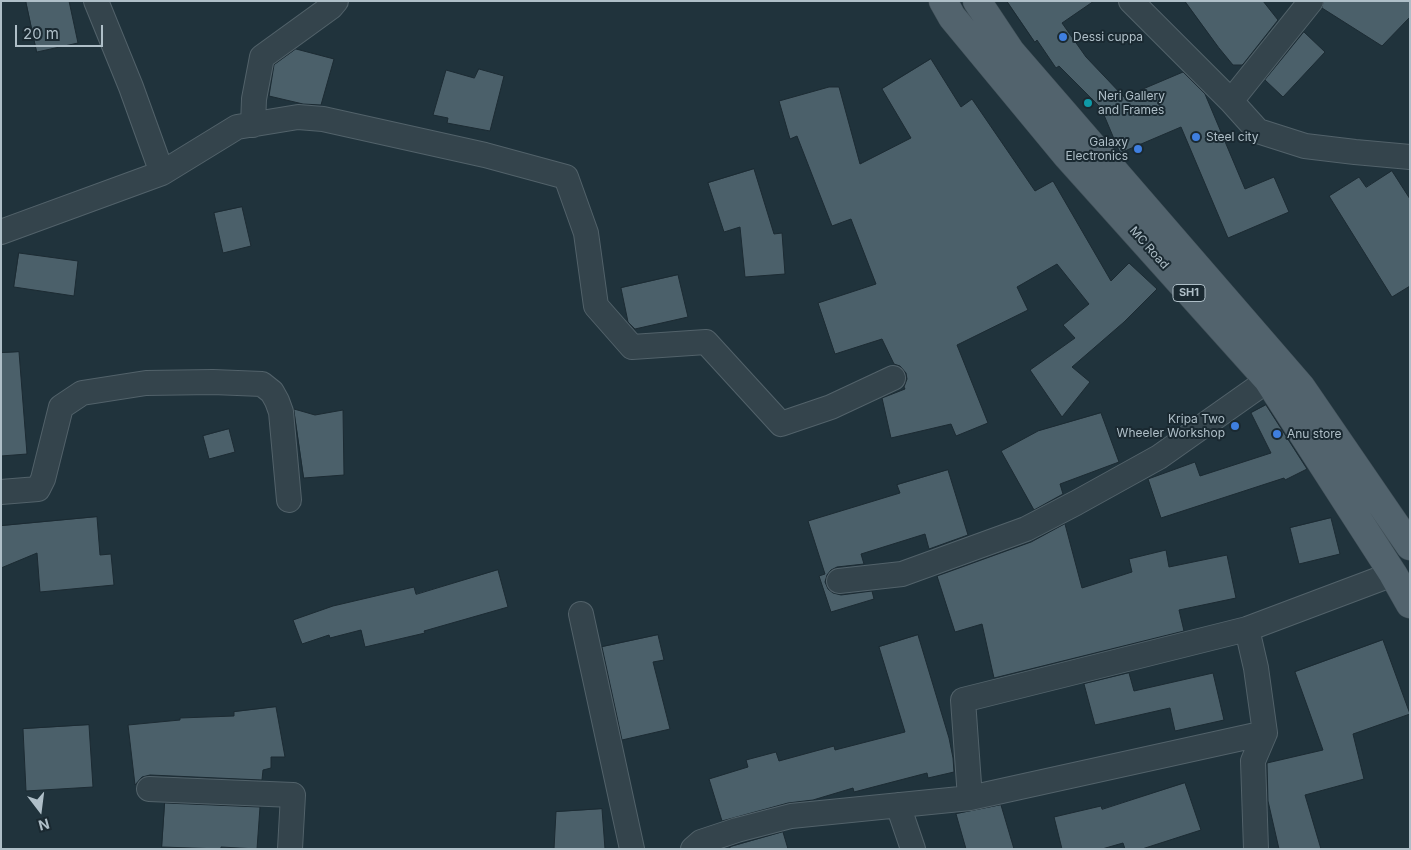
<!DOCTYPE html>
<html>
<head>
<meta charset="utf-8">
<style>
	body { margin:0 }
	#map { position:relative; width:1411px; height:850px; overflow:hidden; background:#20333c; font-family:Inter,sans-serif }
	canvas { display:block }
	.frame { position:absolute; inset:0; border:2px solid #afbfc8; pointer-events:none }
	.north { position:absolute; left:15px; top:785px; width:50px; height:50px; -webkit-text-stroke:4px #1a2931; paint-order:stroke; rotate:165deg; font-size:14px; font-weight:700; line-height:20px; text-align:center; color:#afbfc8 }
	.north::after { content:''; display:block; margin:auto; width:18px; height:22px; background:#afbfc8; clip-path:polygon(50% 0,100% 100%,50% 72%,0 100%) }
	.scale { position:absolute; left:15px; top:25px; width:88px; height:22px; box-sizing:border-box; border:2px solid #afbfc8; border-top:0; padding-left:6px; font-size:15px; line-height:18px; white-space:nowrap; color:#afbfc8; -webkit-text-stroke:4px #1a2931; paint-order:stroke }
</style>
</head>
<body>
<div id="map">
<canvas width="1411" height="850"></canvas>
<div class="frame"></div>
<div class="north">N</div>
<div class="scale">20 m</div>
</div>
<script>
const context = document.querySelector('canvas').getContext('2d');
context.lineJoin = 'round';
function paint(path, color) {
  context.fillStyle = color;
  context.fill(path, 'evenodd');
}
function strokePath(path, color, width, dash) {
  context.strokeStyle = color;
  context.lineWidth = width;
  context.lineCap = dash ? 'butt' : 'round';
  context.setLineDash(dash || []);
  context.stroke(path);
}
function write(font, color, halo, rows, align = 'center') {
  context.font = font + ' Inter,sans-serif';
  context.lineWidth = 4;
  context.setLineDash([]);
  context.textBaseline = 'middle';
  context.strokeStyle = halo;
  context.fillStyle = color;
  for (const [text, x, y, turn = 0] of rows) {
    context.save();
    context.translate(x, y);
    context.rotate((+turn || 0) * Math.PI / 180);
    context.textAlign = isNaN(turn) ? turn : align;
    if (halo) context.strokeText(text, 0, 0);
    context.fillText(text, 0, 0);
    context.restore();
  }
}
const building = new Path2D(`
	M 26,1 L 69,1 L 78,43 L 37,52 Z
	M 1007,1 L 1094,1 L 1062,23 L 1086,57 L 1124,97 L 1183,72 L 1205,94 L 1245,189 L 1274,177 L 1289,212 L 1228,238 L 1181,127 L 1120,153 L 1101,108 L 1059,66 L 1056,68 L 1037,40 L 1035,42 Z
	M 1185,1 L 1263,1 L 1278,20 L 1244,63 L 1242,65 L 1233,65 L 1219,48 Z
	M 1324,1 L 1410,1 L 1410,17 L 1382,46 L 1322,8 Z
	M 1304,32 L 1325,52 L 1283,97 L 1265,80 Z
	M 296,49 L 334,59 L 321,105 L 303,104 L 269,96 L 274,65 Z
	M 931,59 L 961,107 L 972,99 L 1035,191 L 1053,181 L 1111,281 L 1129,263 L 1157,289 L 1124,322 L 1072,367 L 1090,382 L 1062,417 L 1030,370 L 1075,338 L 1063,325 L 1089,304 L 1057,264 L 1017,287 L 1028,310 L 957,345 L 988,423 L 956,436 L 951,424 L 891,438 L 882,398 L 905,389 L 904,387 L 907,379 L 906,373 L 900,366 L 894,364 L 882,339 L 835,354 L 818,303 L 876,284 L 851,219 L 832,226 L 797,136 L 790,139 L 779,101 L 829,87 L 839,87 L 860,164 L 911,138 L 882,89 Z
	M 479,69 L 504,76 L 490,131 L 447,123 L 448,118 L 433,115 L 446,70 L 474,78 Z
	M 754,169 L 774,234 L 782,233 L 785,274 L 745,277 L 740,227 L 724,232 L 708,183 Z
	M 1392,171 L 1410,199 L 1410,286 L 1392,297 L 1329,196 L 1359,177 L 1366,187 Z
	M 242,207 L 251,246 L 223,253 L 214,213 Z
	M 19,253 L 78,261 L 74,296 L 14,287 Z
	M 678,275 L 688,317 L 635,329 L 628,322 L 621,288 Z
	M 19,352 L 27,454 L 1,456 L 1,353 Z
	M 1266,405 L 1307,469 L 1285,480 L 1284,478 L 1161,518 L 1148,479 L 1195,462 L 1200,476 L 1271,453 L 1251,413 Z
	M 294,409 L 315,415 L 343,410 L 344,475 L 304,478 Z
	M 1101,413 L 1119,462 L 1060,484 L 1063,494 L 1034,510 L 1001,451 L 1038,431 Z
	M 229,429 L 235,452 L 209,459 L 203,436 Z
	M 948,470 L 968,535 L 929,549 L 925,534 L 861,554 L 864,564 L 837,567 L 831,570 L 827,575 L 825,582 L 828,589 L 833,593 L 841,595 L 872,591 L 874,599 L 831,612 L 819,576 L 825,574 L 808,521 L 900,493 L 897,485 Z
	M 97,517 L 100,555 L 111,554 L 114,585 L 40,592 L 37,553 L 1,568 L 1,526 Z
	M 1331,518 L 1340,554 L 1299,564 L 1290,528 Z
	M 1065,524 L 1082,588 L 1132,572 L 1129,559 L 1166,550 L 1169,567 L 1227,555 L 1236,598 L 1179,610 L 1184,631 L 994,678 L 982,624 L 955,632 L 937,576 L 1031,542 Z
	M 498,570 L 508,607 L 424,631 L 425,633 L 365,647 L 361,630 L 330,638 L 329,635 L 302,644 L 293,620 L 333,606 L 414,587 L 416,594 Z
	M 658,635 L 664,660 L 653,662 L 670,729 L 622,740 L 602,647 Z
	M 918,635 L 949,738 L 953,758 L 954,772 L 928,778 L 927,773 L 854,792 L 853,788 L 813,800 L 788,803 L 722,821 L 709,779 L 748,767 L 746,760 L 776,752 L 779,761 L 834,746 L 835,750 L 905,732 L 879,647 Z
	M 1383,640 L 1410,714 L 1353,734 L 1364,779 L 1305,795 L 1321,849 L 1279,849 L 1268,801 L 1267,763 L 1323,750 L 1295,672 Z
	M 1129,673 L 1134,691 L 1213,673 L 1224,720 L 1175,731 L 1170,708 L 1095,725 L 1084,684 Z
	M 276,707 L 285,757 L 271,757 L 271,768 L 263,770 L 262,780 L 150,775 L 142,777 L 135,785 L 128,725 L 180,720 L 180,718 L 234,716 L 234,712 Z
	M 89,725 L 93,787 L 26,791 L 23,729 Z
	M 1185,783 L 1201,830 L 1142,849 L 1125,849 L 1123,843 L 1102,849 L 1062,849 L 1054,817 L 1101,806 L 1102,809 Z
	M 165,803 L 260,807 L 257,849 L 221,847 L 221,849 L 162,847 Z
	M 1001,805 L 1014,849 L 966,849 L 956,814 Z
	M 602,809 L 605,849 L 554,849 L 556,812 Z
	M 783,832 L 788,849 L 730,849 L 730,847 Z`);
paint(building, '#4b606a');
strokePath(building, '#1c2b33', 1);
const minor = new Path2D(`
	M 96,1 L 131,87 L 162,173
	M 1131,1 L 1231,101 L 1258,131 L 1305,146 L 1355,152 L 1410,157
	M 1231,101 L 1311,1
	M 253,125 L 254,99 L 262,57 L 331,7 L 336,1
	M 1,232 L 162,173 L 237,127 L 298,117 L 323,119 L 485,155 L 566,177 L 586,233 L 596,306 L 632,347 L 706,342 L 781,424 L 831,407 L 893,378
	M 1,492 L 38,489 L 43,479 L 61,407 L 82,393 L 146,383 L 213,382 L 262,384 L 272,392 L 277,401 L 281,412 L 289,500
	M 839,581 L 902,574 L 1026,529 L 1076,503 L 1159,457 L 1268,380
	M 581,614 L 632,849
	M 1247,629 L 1256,668 L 1265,733 L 1253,761 L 1256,849
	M 149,789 L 293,795 L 290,849
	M 970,798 L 1265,733
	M 898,805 L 913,849
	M 693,849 L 701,842 L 737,830 L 791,816 L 970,798 L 963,700 L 1247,629 L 1393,574`);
const primary = new Path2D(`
	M 943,1 L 952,17 L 1067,156 L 1268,380 L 1393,574 L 1410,604
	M 977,1 L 1011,52 L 1301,387 L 1410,546`);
strokePath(minor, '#52626a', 26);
strokePath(primary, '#415058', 29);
strokePath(minor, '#34444c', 24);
strokePath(primary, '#52636d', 28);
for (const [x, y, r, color] of [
	[1063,37,5,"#3f7fe0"],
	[1088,103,5,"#0f9aa8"],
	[1196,137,5,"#3f7fe0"],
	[1138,149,5,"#3f7fe0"],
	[1235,426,5,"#3f7fe0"],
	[1277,434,5,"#3f7fe0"]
]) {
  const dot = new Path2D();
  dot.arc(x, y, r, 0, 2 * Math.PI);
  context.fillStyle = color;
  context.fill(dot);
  strokePath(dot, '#1a2931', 2);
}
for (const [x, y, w] of [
	[1189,293,32]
]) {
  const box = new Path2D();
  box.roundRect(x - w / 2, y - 8.5, w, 17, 4);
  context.fillStyle = '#1a2931';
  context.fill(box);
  strokePath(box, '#afbfc8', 1);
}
write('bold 11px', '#afbfc8', null, [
	["SH1",1189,293]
]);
write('12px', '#afbfc8', '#1a2931', [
	["Dessi cuppa",1073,37],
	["Neri Gallery",1098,96],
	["and Frames",1098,110],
	["Steel city",1206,137],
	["Galaxy",1128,142,"right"],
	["Electronics",1128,156,"right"],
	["Kripa Two",1225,419,"right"],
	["Wheeler Workshop",1225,433,"right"],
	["Anu store",1287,434]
], 'left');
write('12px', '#afbfc8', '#1a2931', [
	["MC Road",1149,248,48]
]);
</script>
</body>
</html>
